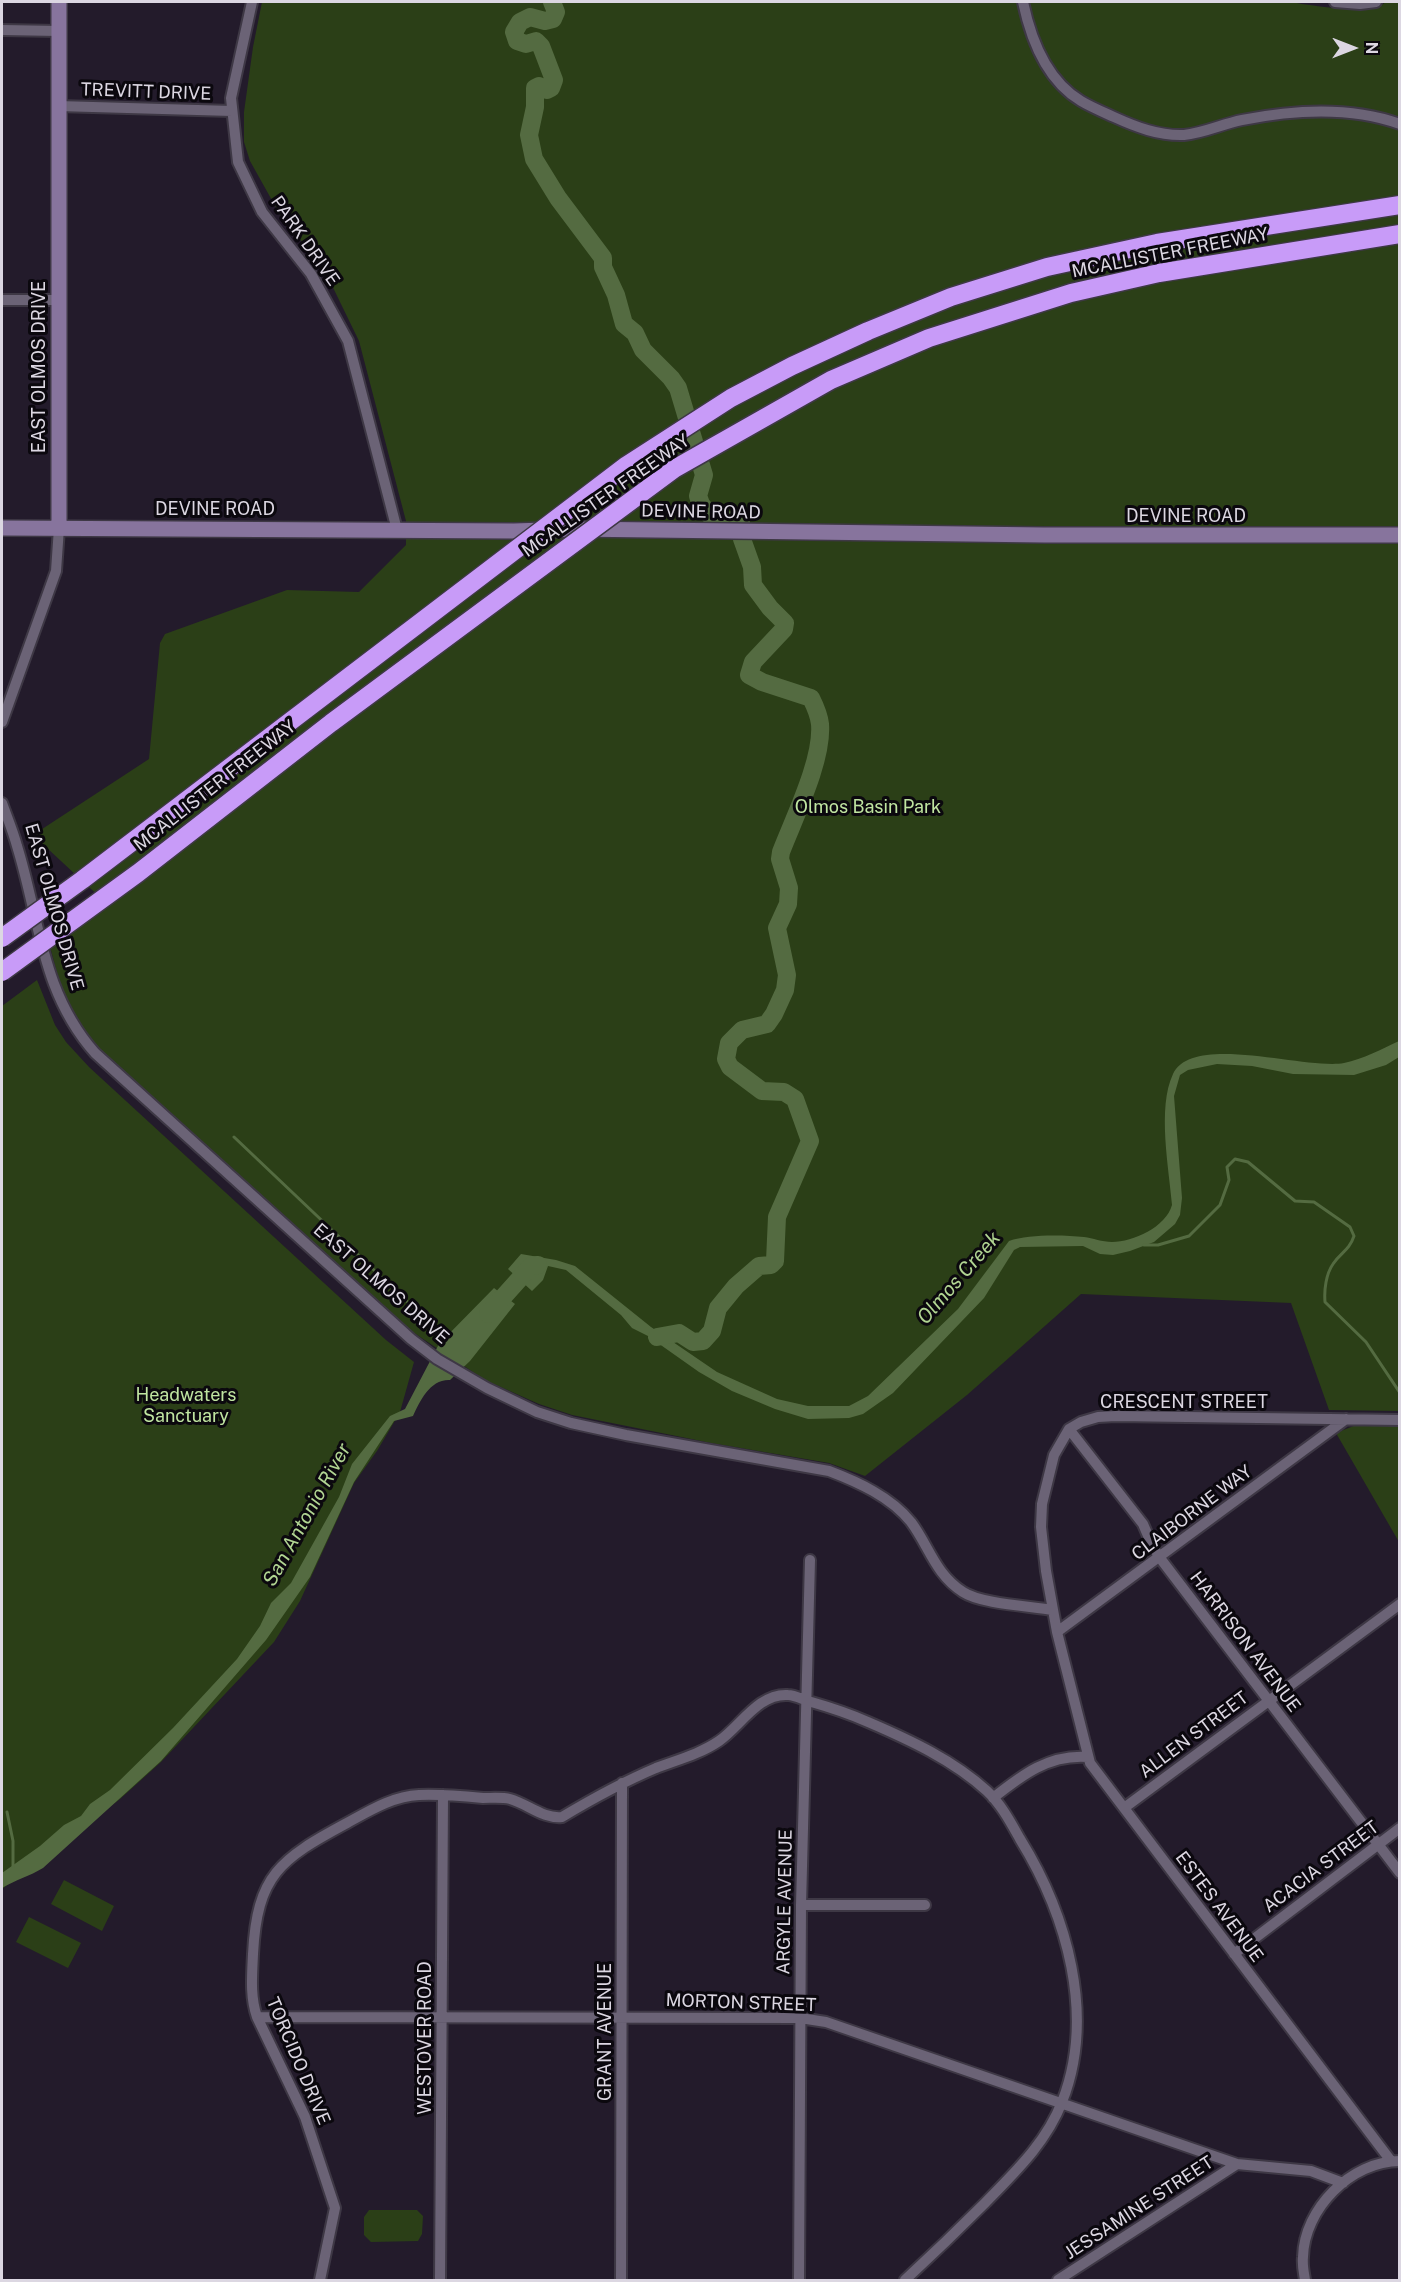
<!DOCTYPE html>
<html>
<head>
<meta charset="utf-8">
<style>
	body { margin:0 }
	#map { position:relative; width:1401px; height:2282px; overflow:hidden; background:#231b2b; font-family:"Public Sans",sans-serif }
	canvas { display:block }
	.frame { position:absolute; inset:0; border:3px solid #dcd7e2; pointer-events:none }
	.north { position:absolute; left:1323px; top:18px; width:60px; height:60px; -webkit-text-stroke:4px #0b080e; paint-order:stroke; rotate:90deg; font-size:16px; font-weight:700; line-height:24px; text-align:center; color:#dcd7e2 }
	.north::after { content:''; display:block; margin:auto; width:21px; height:27px; background:#dcd7e2; clip-path:polygon(50% 0,100% 100%,50% 72%,0 100%) }
</style>
</head>
<body>
<div id="map">
<canvas width="1401" height="2282"></canvas>
<div class="frame"></div>
<div class="north">N</div>
</div>
<script>
const context = document.querySelector('canvas').getContext('2d');
context.lineJoin = 'round';
function paint(path, color) {
  context.fillStyle = color;
  context.fill(path, 'evenodd');
}
function strokePath(path, color, width, dash) {
  context.strokeStyle = color;
  context.lineWidth = width;
  context.lineCap = dash ? 'butt' : 'round';
  context.setLineDash(dash || []);
  context.stroke(path);
}
function write(font, color, halo, rows, align = 'center') {
  context.font = font + ' "Public Sans",sans-serif';
  context.lineWidth = 6;
  context.setLineDash([]);
  context.textBaseline = 'middle';
  context.strokeStyle = halo;
  context.fillStyle = color;
  for (const [text, x, y, turn = 0] of rows) {
    context.save();
    context.translate(x, y);
    context.rotate((+turn || 0) * Math.PI / 180);
    context.textAlign = isNaN(turn) ? turn : align;
    if (halo) context.strokeText(text, 0, 0);
    context.fillText(text, 0, 0);
    context.restore();
  }
}
paint(new Path2D(`
	M 262,2 L 1289,2 C 1311,5 1369,16 1386,2 L 1399,2 L 1399,1411 L 1329,1410 L 1291,1303 L 1081,1294 L 967,1395 L 865,1476 L 829,1463 L 711,1443 L 572,1415 L 539,1404 L 485,1380 L 408,1329 L 101,1052 C 67,1014 62,991 49,943 L 105,902 L 33,835 L 149,759 L 160,643 L 165,634 L 287,590 L 359,592 L 406,545 L 406,521 L 359,341 L 322,265 L 283,220 L 250,161 L 244,142 L 244,112 L 253,47 Z
	M 37,980 L 55,1025 L 66,1042 L 89,1067 L 386,1340 L 414,1362 L 400,1412 L 377,1451 L 354,1483 L 300,1601 L 274,1642 L 161,1762 L 120,1799 L 2,1889 L 2,1006 Z
	M 1356,1425 L 1399,1426 L 1399,1542 L 1336,1433 Z
	M 64,1880 L 114,1906 L 102,1931 L 51,1904 Z
	M 29,1917 L 81,1943 L 68,1968 L 16,1942 Z
	M 369,2210 L 417,2210 L 423,2216 L 422,2234 L 418,2241 L 371,2242 L 364,2235 L 364,2217 Z`), '#2b3f17');
paint(new Path2D(`
	M 1399,1041 L 1399,1057 L 1386,1065 L 1354,1075 L 1293,1074 L 1252,1066 L 1217,1064 L 1188,1070 L 1180,1075 L 1174,1096 L 1182,1198 L 1180,1215 L 1175,1224 L 1154,1242 L 1130,1251 L 1113,1255 L 1100,1254 L 1083,1246 L 1020,1247 L 1014,1250 L 984,1298 L 893,1393 L 863,1414 L 849,1418 L 808,1419 L 775,1409 L 732,1391 L 699,1372 L 648,1336 L 632,1328 L 621,1315 L 566,1270 L 548,1266 L 543,1280 L 532,1291 L 508,1269 L 521,1254 L 556,1260 L 575,1266 L 651,1327 L 717,1372 L 777,1399 L 808,1406 L 849,1406 L 868,1396 L 958,1309 L 1009,1241 C 1028,1234 1064,1235 1084,1237 C 1093,1238 1102,1242 1112,1242 C 1133,1242 1166,1227 1172,1205 C 1169,1168 1157,1108 1173,1074 C 1192,1032 1306,1070 1344,1063 C 1363,1059 1382,1049 1399,1041 Z
	M 494,1288 L 515,1304 L 470,1361 L 450,1380 C 430,1379 420,1401 413,1416 L 394,1421 L 354,1482 L 310,1577 L 266,1640 L 161,1761 L 43,1868 C 30,1876 15,1880 2,1888 L 2,1873 L 40,1846 L 64,1825 L 81,1816 L 90,1804 L 110,1790 L 173,1728 L 237,1659 L 260,1626 L 271,1603 L 291,1583 L 339,1497 L 352,1464 L 390,1416 L 405,1409 L 439,1344 Z`), '#546b41');
strokePath(new Path2D(`
	M 234,1137 L 435,1328 L 443,1344
	M 1144,1245 L 1158,1245 L 1189,1236 L 1220,1205 L 1229,1180 L 1227,1167 L 1235,1159 L 1248,1162 L 1295,1201 L 1314,1202 L 1350,1227 L 1354,1236 C 1349,1251 1341,1252 1333,1264 C 1326,1274 1324,1290 1325,1302 L 1366,1342 L 1400,1393
	M 7,1812 L 13,1841 L 13,1866`), '#546b41', 3);
strokePath(new Path2D(`
	M 552,2 L 556,12 L 553,19 L 545,21 L 530,17 L 520,22 L 514,32 L 517,41 L 526,44 L 536,41 L 541,46 L 554,80 L 551,88 L 547,90 L 539,86 L 535,88 L 535,107 L 529,135 L 534,159 L 558,198 L 603,258 L 603,267 L 616,295 L 624,324 L 635,333 L 643,350 L 671,378 L 678,388 L 704,475 L 698,496 L 701,504 L 712,518 L 741,522
	M 488,1314 L 531,1266 L 538,1265
	M 657,1337 L 679,1333 L 693,1342 L 703,1341 L 712,1331 L 718,1308 L 736,1286 L 759,1266 L 771,1265 L 775,1261 L 777,1217 L 810,1141 L 795,1099 L 784,1092 L 762,1091 L 730,1067 L 726,1059 L 729,1043 L 742,1030 L 767,1024 L 774,1014 L 785,990 L 787,975 L 777,928 L 788,904 L 789,888 L 780,859 L 781,852 C 794,818 823,760 820,724 C 819,715 815,706 811,698 L 762,682 L 749,675 L 753,662 L 784,629 L 785,623 L 770,608 L 753,585 L 752,567 L 742,539`), '#546b41', 18);
const street = new Path2D(`
	M 252,2 L 231,98 L 238,162 L 262,212 L 311,274 L 348,341 L 397,530
	M 1023,2 C 1031,40 1046,80 1081,101 C 1091,107 1103,112 1114,117 C 1136,127 1159,136 1184,135 C 1204,133 1222,124 1242,120 C 1292,110 1350,106 1400,124
	M 1335,2 L 1360,4 L 1376,2
	M 2,30 L 59,31
	M 58,106 L 232,111
	M 2,300 L 58,300
	M 2,722 L 56,571 L 59,528
	M 2,803 C 7,817 13,831 17,846 C 40,920 41,992 95,1053 L 411,1339 L 437,1359 L 487,1388 L 537,1412 L 571,1423 L 626,1435 L 829,1471 C 858,1482 891,1497 911,1522 C 929,1546 935,1574 963,1592 C 981,1604 1030,1606 1053,1610
	M 1069,1429 L 1143,1524 L 1152,1545 L 1160,1558 L 1400,1873
	M 1057,1632 L 1346,1419
	M 993,1798 C 1022,1775 1049,1754 1088,1757
	M 1124,1808 L 1400,1604
	M 801,1905 L 925,1905
	M 1234,1954 L 1400,1828
	M 257,2017 L 800,2018 L 826,2022 L 1237,2164 L 1311,2171 L 1343,2183
	M 1391,2161 L 1090,1763 L 1057,1632 L 1046,1571 L 1041,1527 L 1042,1504 L 1054,1455 L 1069,1429 L 1081,1422 L 1098,1417 L 1116,1416 L 1400,1420
	M 320,2280 L 335,2208 L 305,2117 L 257,2017 C 250,1997 252,1976 253,1954 C 257,1875 280,1859 347,1823 C 369,1811 393,1796 419,1795 C 440,1794 462,1796 483,1798 C 492,1798 502,1797 510,1799 C 528,1804 543,1819 562,1817 C 592,1799 623,1782 656,1768 C 677,1760 700,1754 719,1741 C 740,1727 758,1693 788,1695 C 794,1695 802,1699 808,1701 C 829,1707 848,1713 868,1722 C 910,1740 953,1760 987,1791 C 1001,1804 1011,1823 1020,1839 C 1067,1915 1096,2016 1062,2102 C 1046,2143 1015,2172 985,2203 C 959,2229 932,2255 905,2280
	M 440,2280 L 443,1795
	M 621,2280 L 622,1783
	M 799,2280 L 801,1905 L 810,1560
	M 1058,2280 L 1237,2164
	M 1305,2280 C 1304,2273 1302,2265 1303,2257 C 1304,2209 1351,2161 1400,2161`);
const secondary = new Path2D(`
	M 2,528 L 514,531 L 575,529 L 1044,535 L 1400,535
	M 59,528 L 59,2`);
strokePath(street, '#3e3845', 14);
strokePath(secondary, '#3e3845', 18);
strokePath(street, '#6b6376', 10);
strokePath(secondary, '#87749d', 15);
const highwayBridge = new Path2D(`
	M 2,938 L 82,880 L 627,465 L 731,398 L 792,366 L 868,331 L 951,297 L 1047,267 L 1157,243 L 1400,205
	M 2,972 L 138,873 L 331,723 L 674,469 L 831,380 L 929,338 L 1071,293 L 1159,273 L 1400,234`);
strokePath(highwayBridge, '#3e3845', 21, []);
strokePath(highwayBridge, '#c89bf8', 18);
write('18px', '#dcd7e2', '#0b080e', [
	["TREVITT DRIVE",146,92,2],
	["PARK DRIVE",305,241,55],
	["MCALLISTER FREEWAY",1170,253,-11],
	["EAST OLMOS DRIVE",39,367,-90],
	["MCALLISTER FREEWAY",606,496,-35],
	["DEVINE ROAD",215,509],
	["DEVINE ROAD",701,512,1],
	["DEVINE ROAD",1186,516],
	["MCALLISTER FREEWAY",215,786,-38],
	["EAST OLMOS DRIVE",54,907,74],
	["EAST OLMOS DRIVE",381,1284,41],
	["CRESCENT STREET",1184,1402],
	["CLAIBORNE WAY",1192,1513,-37],
	["HARRISON AVENUE",1245,1642,53],
	["ALLEN STREET",1194,1735,-37],
	["ACACIA STREET",1321,1867,-37],
	["ARGYLE AVENUE",785,1902,-89],
	["ESTES AVENUE",1219,1907,53],
	["MORTON STREET",741,2003,2],
	["GRANT AVENUE",605,2032,-90],
	["WESTOVER ROAD",425,2038,-90],
	["TORCIDO DRIVE",298,2061,67],
	["JESSAMINE STREET",1139,2208,-33]
]);
write('18px', '#c0e5a1', '#0b080e', [
	["Olmos Basin Park",868,807],
	["Headwaters",186,1395],
	["Sanctuary",186,1416]
]);
write('italic 20px', '#b1d592', '#0b080e', [
	["Olmos Creek",959,1278,-49],
	["San Antonio River",307,1515,-61]
]);
</script>
</body>
</html>
